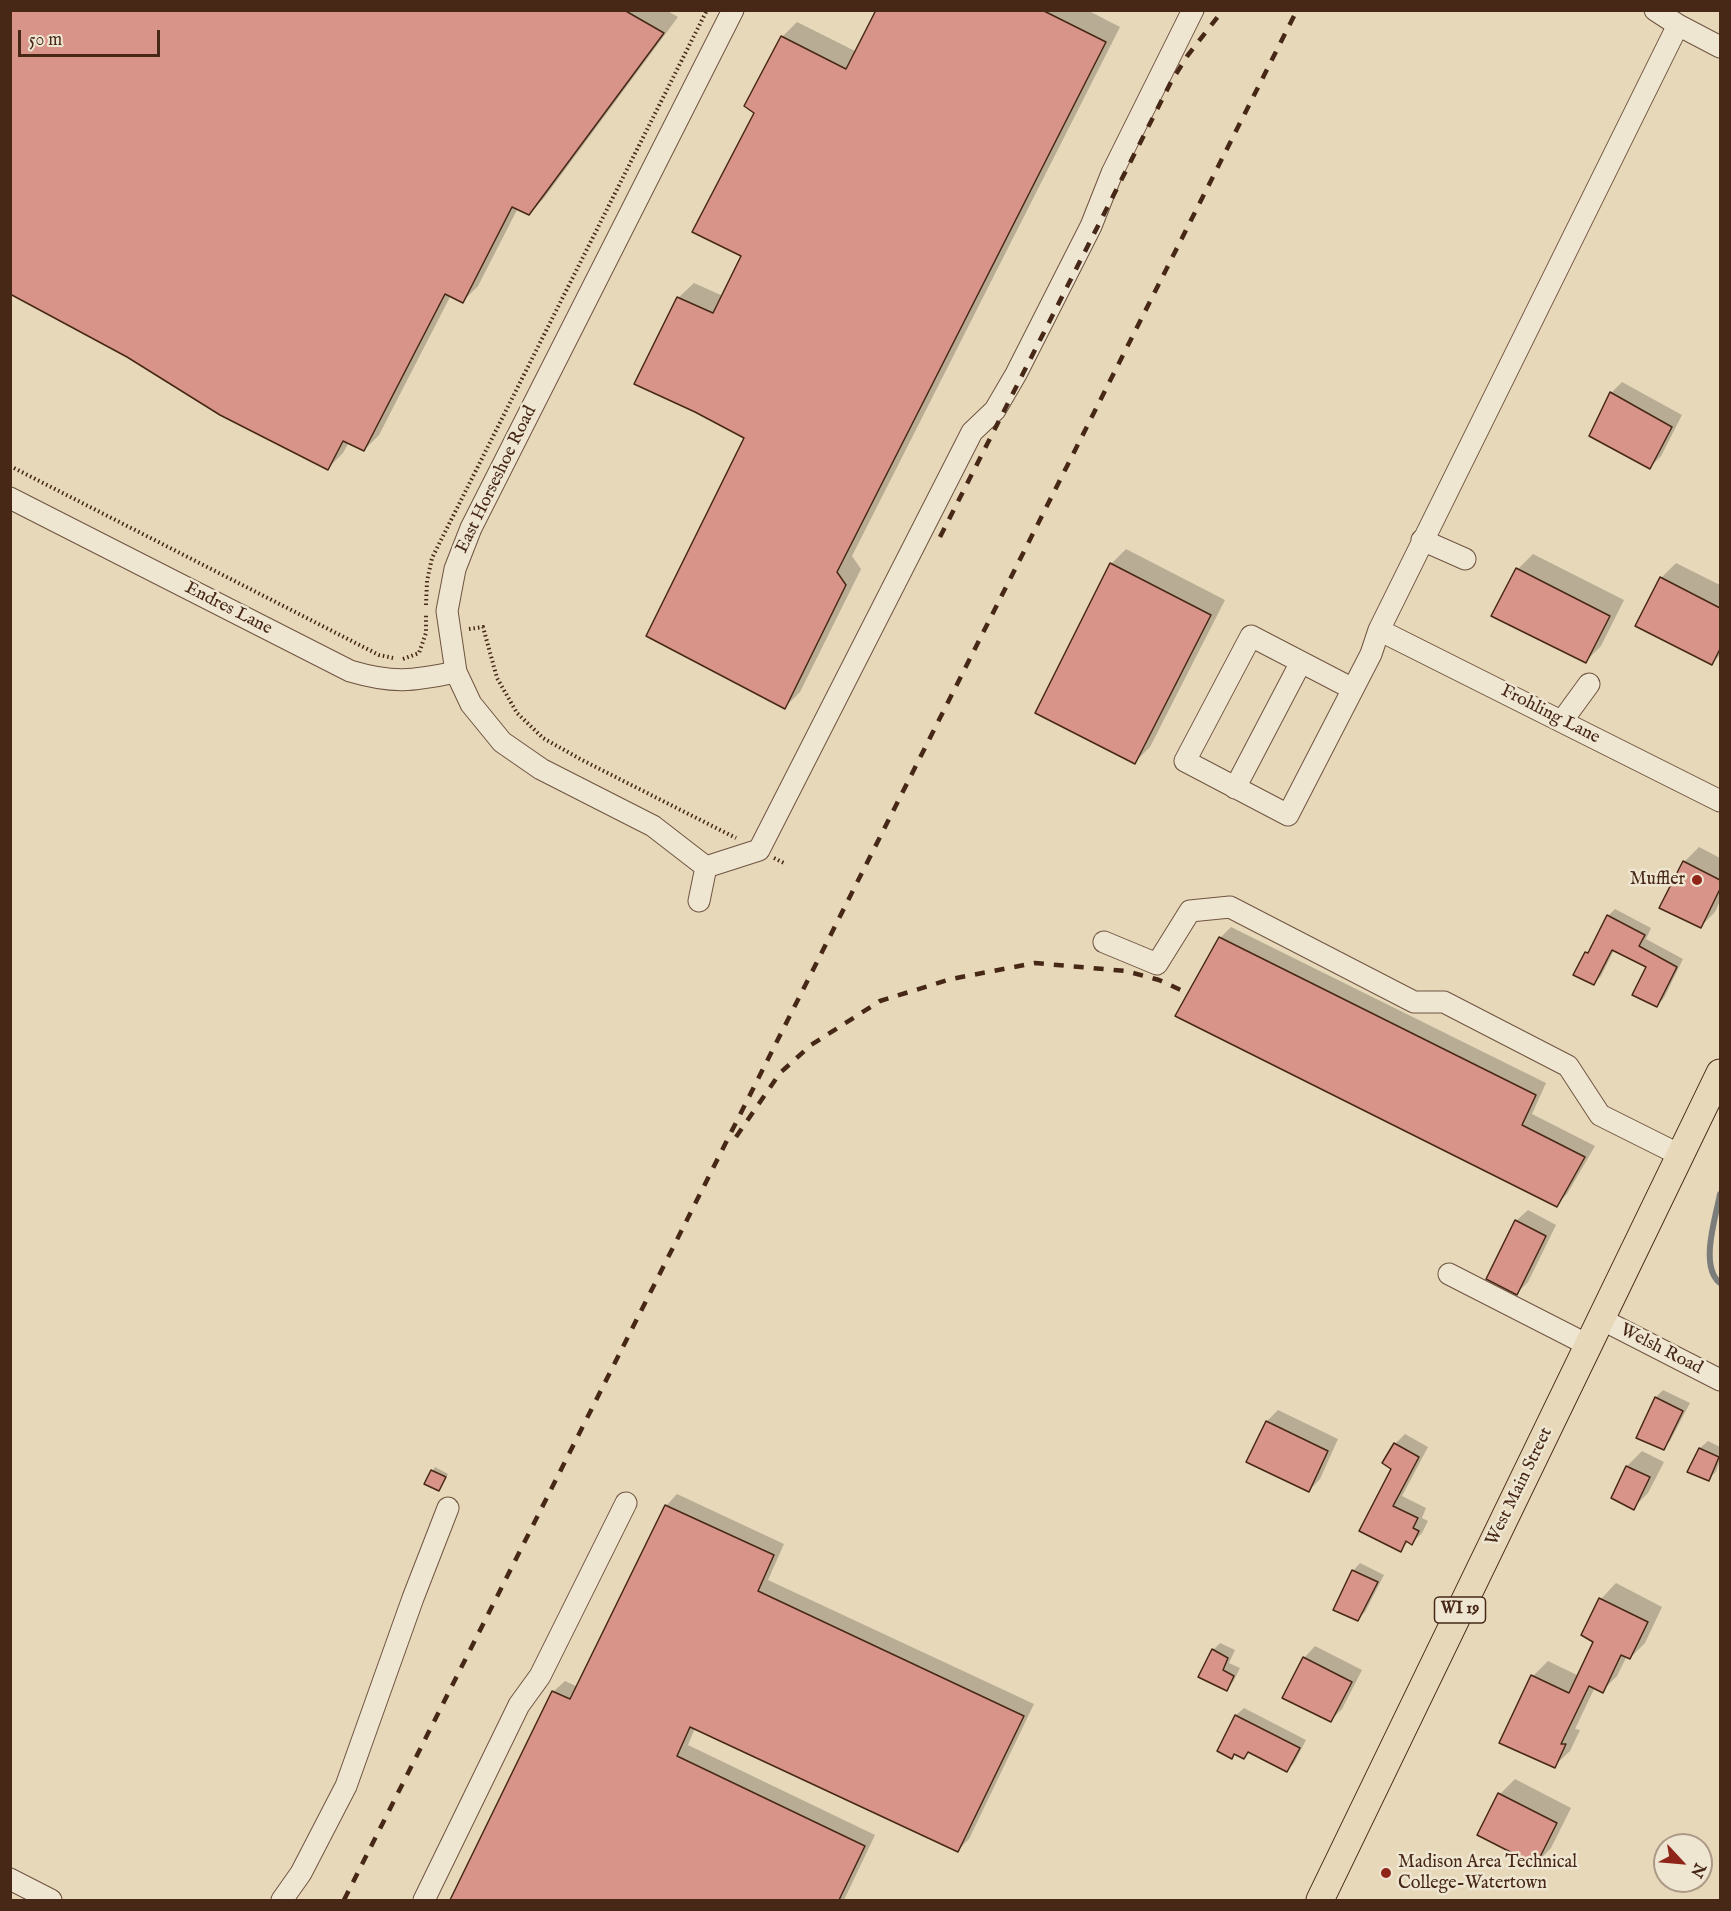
<!DOCTYPE html>
<html>
<head>
<meta charset="utf-8">
<style>
	body { margin:0 }
	#map { position:relative; width:1731px; height:1911px; overflow:hidden; background:#e6d8b9; font-family:"IM FELL English",serif }
	canvas { display:block }
	.frame { position:absolute; inset:0; border:12px solid #472817; pointer-events:none }
	.north { position:absolute; left:1653px; top:1833px; width:60px; height:60px; box-sizing:border-box; background:#efe6d2; border:2px solid #ac9a87; border-radius:50%; rotate:116deg; font-size:16px; font-weight:700; line-height:24px; text-align:center; color:#472817 }
	.north::after { content:''; display:block; margin:auto; width:21px; height:27px; background:#8f2418; clip-path:polygon(50% 0,100% 100%,50% 72%,0 100%) }
	.scale { position:absolute; left:18px; top:30px; width:142px; height:27px; box-sizing:border-box; border:3px solid #472817; border-top:0; padding-left:8px; font-size:18px; line-height:21px; white-space:nowrap; color:#472817; -webkit-text-stroke:4px #efe6d2; paint-order:stroke }
</style>
</head>
<body>
<div id="map">
<canvas width="1731" height="1911"></canvas>
<div class="frame"></div>
<div class="north">N</div>
<div class="scale">50 m</div>
</div>
<script>
const context = document.querySelector('canvas').getContext('2d');
context.lineJoin = 'round';
function paint(path, color) {
  context.fillStyle = color;
  context.fill(path, 'evenodd');
}
function strokePath(path, color, width, dash) {
  context.strokeStyle = color;
  context.lineWidth = width;
  context.lineCap = dash ? 'butt' : 'round';
  context.setLineDash(dash || []);
  context.stroke(path);
}
function write(font, color, halo, rows, align = 'center') {
  context.font = font + ' "IM FELL English",serif';
  context.lineWidth = 5;
  context.setLineDash([]);
  context.textBaseline = 'middle';
  context.strokeStyle = halo;
  context.fillStyle = color;
  for (const [text, x, y, turn = 0] of rows) {
    context.save();
    context.translate(x, y);
    context.rotate((+turn || 0) * Math.PI / 180);
    context.textAlign = isNaN(turn) ? turn : align;
    if (halo) context.strokeText(text, 0, 0);
    context.fillText(text, 0, 0);
    context.restore();
  }
}
paint(new Path2D(`
	M 10,10 L 666,10 L 678,17 L 544,198 L 529,214 L 518,208 L 478,286 L 463,301 L 451,295 L 379,435 L 364,450 L 349,442 L 343,453 L 328,468 Z
	M 878,10 L 1087,10 L 1120,27 L 852,556 L 861,569 L 800,692 L 785,707 L 746,437 L 678,298 L 694,283 L 723,296 L 743,255 L 756,112 L 782,37 L 797,22 L 857,52 Z
	M 1622,382 L 1682,415 L 1661,456 L 1650,467 L 1611,393 Z
	M 1126,549 L 1225,600 L 1150,747 L 1134,763 L 1111,564 Z
	M 1533,554 L 1624,600 L 1601,646 L 1586,661 L 1518,569 Z
	M 1676,563 L 1720,585 L 1720,655 L 1712,663 L 1661,578 Z
	M 1699,847 L 1720,858 L 1720,901 L 1715,912 L 1700,927 L 1684,862 Z
	M 1615,909 L 1651,928 L 1646,939 L 1683,959 L 1664,998 L 1657,1005 L 1648,966 L 1614,950 L 1601,976 L 1594,983 L 1587,953 L 1593,947 L 1608,916 Z
	M 1231,927 L 1546,1083 L 1532,1114 L 1595,1146 L 1567,1194 L 1556,1205 L 1220,938 Z
	M 1528,1210 L 1556,1225 L 1528,1282 L 1517,1293 L 1516,1221 Z
	M 1663,1390 L 1690,1403 L 1670,1441 L 1663,1448 L 1638,1437 L 1656,1397 Z
	M 1278,1410 L 1338,1439 L 1320,1479 L 1309,1491 L 1267,1421 Z
	M 1405,1434 L 1428,1447 L 1402,1496 L 1426,1508 L 1422,1518 L 1428,1521 L 1422,1533 L 1412,1543 L 1409,1541 L 1400,1550 L 1361,1531 L 1393,1468 L 1395,1444 Z
	M 1708,1441 L 1720,1447 L 1720,1460 L 1716,1472 L 1708,1479 L 1689,1471 L 1700,1448 Z
	M 1642,1451 L 1664,1462 L 1648,1493 L 1633,1508 L 1627,1466 Z
	M 435,1467 L 448,1474 L 439,1490 L 426,1483 Z
	M 677,1494 L 784,1544 L 768,1580 L 1034,1704 L 969,1839 L 958,1850 L 695,1728 L 688,1745 L 875,1835 L 844,1900 L 452,1900 L 553,1692 L 565,1681 L 578,1687 L 666,1506 Z
	M 1360,1563 L 1384,1575 L 1365,1612 L 1357,1619 L 1335,1609 L 1353,1571 Z
	M 1616,1583 L 1662,1607 L 1645,1643 L 1630,1658 L 1627,1656 L 1617,1676 L 1602,1691 L 1595,1687 L 1575,1729 L 1580,1730 L 1570,1751 L 1554,1766 L 1533,1676 L 1548,1661 L 1579,1676 L 1595,1641 L 1583,1635 L 1601,1599 Z
	M 1220,1643 L 1235,1650 L 1229,1663 L 1240,1668 L 1233,1682 L 1226,1689 L 1213,1650 Z
	M 1315,1646 L 1362,1670 L 1342,1709 L 1331,1720 L 1284,1698 L 1304,1658 Z
	M 1244,1708 L 1306,1740 L 1294,1763 L 1287,1771 L 1250,1751 L 1244,1757 L 1235,1753 L 1232,1757 L 1219,1750 L 1236,1715 Z
	M 1515,1779 L 1571,1808 L 1551,1848 L 1536,1863 L 1500,1794 Z`), '#0003');
strokePath(new Path2D(`
	M 1720,1194 C 1716,1217 1699,1266 1720,1283`), '#7a7d79', 6);
const building = new Path2D(`
	M 10,10 L 624,10 L 664,33 L 529,215 L 512,207 L 463,303 L 445,294 L 364,451 L 343,441 L 328,470 L 220,415 L 127,357 L 10,294 Z
	M 876,10 L 1042,10 L 1106,42 L 837,572 L 846,585 L 785,709 L 646,636 L 744,438 L 695,412 L 634,384 L 677,297 L 713,313 L 741,256 L 692,232 L 754,113 L 744,106 L 781,36 L 846,69 Z
	M 1610,392 L 1672,427 L 1650,469 L 1589,436 Z
	M 1110,563 L 1211,615 L 1135,764 L 1035,713 Z
	M 1516,568 L 1610,616 L 1586,663 L 1491,616 Z
	M 1660,577 L 1720,608 L 1720,649 L 1712,665 L 1635,626 Z
	M 1683,861 L 1720,880 L 1720,889 L 1701,928 L 1659,908 Z
	M 1607,915 L 1645,935 L 1639,946 L 1677,967 L 1657,1007 L 1632,995 L 1646,967 L 1612,950 L 1594,985 L 1573,975 L 1585,952 L 1588,953 Z
	M 1219,937 L 1536,1095 L 1522,1125 L 1585,1157 L 1557,1207 L 1175,1016 Z
	M 1515,1220 L 1546,1236 L 1517,1295 L 1486,1279 Z
	M 1655,1397 L 1683,1411 L 1664,1450 L 1636,1438 Z
	M 1266,1421 L 1328,1451 L 1309,1492 L 1246,1462 Z
	M 1394,1443 L 1419,1457 L 1393,1506 L 1418,1518 L 1413,1528 L 1419,1531 L 1412,1545 L 1406,1541 L 1401,1552 L 1359,1531 L 1391,1469 L 1382,1463 Z
	M 1699,1448 L 1719,1457 L 1709,1481 L 1687,1472 Z
	M 1626,1466 L 1650,1477 L 1634,1510 L 1611,1498 Z
	M 431,1470 L 446,1477 L 439,1491 L 424,1484 Z
	M 665,1505 L 774,1555 L 758,1591 L 1024,1716 L 958,1852 L 690,1727 L 677,1756 L 865,1846 L 839,1900 L 450,1900 L 552,1691 L 570,1699 Z
	M 1352,1570 L 1378,1582 L 1358,1621 L 1333,1610 Z
	M 1599,1598 L 1648,1622 L 1630,1659 L 1621,1655 L 1603,1693 L 1589,1686 L 1561,1744 L 1566,1744 L 1555,1768 L 1499,1743 L 1531,1675 L 1569,1693 L 1593,1642 L 1581,1635 Z
	M 1212,1649 L 1228,1658 L 1223,1670 L 1234,1676 L 1227,1691 L 1198,1677 Z
	M 1303,1657 L 1352,1682 L 1331,1722 L 1282,1698 Z
	M 1235,1715 L 1300,1748 L 1287,1772 L 1248,1752 L 1244,1759 L 1234,1754 L 1232,1759 L 1217,1751 Z
	M 1498,1793 L 1557,1823 L 1536,1865 L 1477,1835 Z`);
paint(building, '#d89488');
strokePath(building, '#472817', 1.5);
const minor = new Path2D(`
	M 1655,10 L 1678,25 L 1720,47
	M 10,498 L 350,671 C 394,684 412,681 456,672
	M 1422,540 L 1465,559
	M 1379,630 L 1720,801
	M 1353,689 L 1251,636 L 1185,761 L 1288,815 L 1371,654 L 1379,630 L 1678,25
	M 1562,721 L 1589,684
	M 1235,788 L 1301,662
	M 706,867 L 759,850 L 972,432 L 995,410 L 1016,374 L 1091,226 L 1112,173 L 1193,10
	M 699,901 L 706,867 L 653,826 L 541,769 L 502,742 L 471,704 L 456,672 L 447,611 L 455,569 L 471,528 L 733,10
	M 1104,942 L 1157,964 L 1190,911 L 1230,907 L 1414,1002 L 1444,1002 L 1568,1066 L 1600,1115 L 1680,1155
	M 1449,1274 L 1588,1345
	M 1601,1319 L 1720,1380
	M 10,1879 L 51,1900
	M 282,1900 L 301,1873 L 346,1786 L 413,1598 L 448,1508
	M 424,1900 L 519,1705 L 540,1676 L 626,1503`);
const major = new Path2D(`
	M 1320,1900 L 1720,1073`);
strokePath(minor, '#6f5440', 23);
strokePath(major, '#472817', 29);
strokePath(new Path2D(`
	M 10,466 L 379,655 L 393,658
	M 426,605 L 427,581 L 432,558 L 707,10
	M 469,629 L 483,627 L 497,678 L 517,713 L 543,738 L 582,760 L 736,838
	M 403,659 L 419,653 L 426,633 L 426,615
	M 774,858 L 786,864`), '#472817', 4, [1.5, 3]);
strokePath(minor, '#efe6d2', 21);
strokePath(major, '#e6d8b9', 27);
strokePath(new Path2D(`
	M 940,537 L 1171,82 L 1188,55 L 1223,10
	M 736,1137 L 780,1073 L 811,1045 L 880,1001 L 951,979 L 1035,963 L 1126,971 L 1159,980 L 1183,991
	M 344,1900 L 1297,10`), '#472817', 4.5, [10, 10]);
for (const [x, y, r, color] of [
	[1697,880,6,"#8f2418"],
	[1386,1873,6,"#8f2418"]
]) {
  const dot = new Path2D();
  dot.arc(x, y, r, 0, 2 * Math.PI);
  context.fillStyle = color;
  context.fill(dot);
  strokePath(dot, '#efe6d2', 2);
}
for (const [x, y, w] of [
	[1460,1610,51]
]) {
  const box = new Path2D();
  box.roundRect(x - w / 2, y - 13, w, 26, 4.5);
  context.fillStyle = '#efe6d2';
  context.fill(box);
  strokePath(box, '#472817', 1.5);
}
write('bold 16px', '#472817', null, [
	["WI 19",1460,1610]
]);
write('18px', '#472817', '#efe6d2', [
	["East Horseshoe Road",497,480,-64],
	["Endres Lane",228,609,27],
	["Frohling Lane",1550,715,27],
	["Welsh Road",1661,1350,27],
	["West Main Street",1520,1487,-64]
]);
write('18px', '#472817', '#efe6d2', [
	["Muffler",1685,880],
	["Madison Area Technical",1398,1863,"left"],
	["College-Watertown",1398,1884,"left"]
], 'right');
</script>
</body>
</html>
